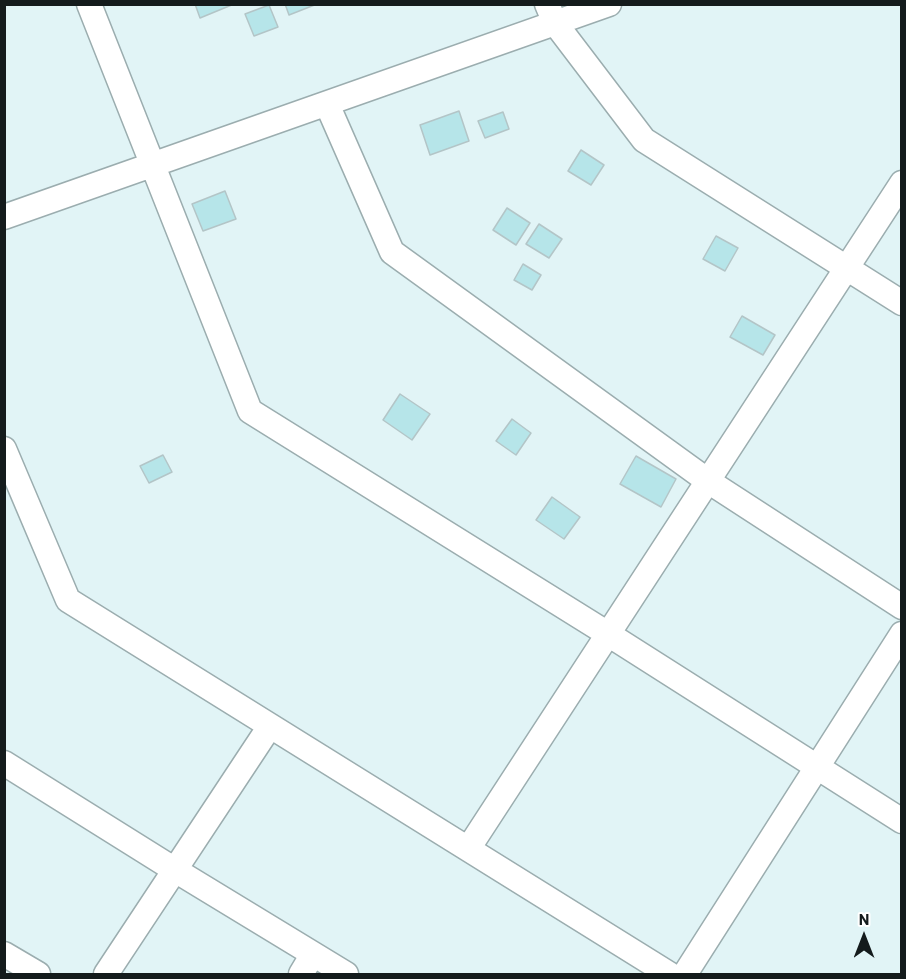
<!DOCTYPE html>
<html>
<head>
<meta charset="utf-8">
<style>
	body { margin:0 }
	#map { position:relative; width:906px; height:979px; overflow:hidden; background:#e1f4f6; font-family:Barlow,sans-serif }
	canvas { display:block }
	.frame { position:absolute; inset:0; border:6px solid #141b1c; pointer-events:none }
	.north { position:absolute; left:834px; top:907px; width:60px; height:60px; -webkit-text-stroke:4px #fff; paint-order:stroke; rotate:0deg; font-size:16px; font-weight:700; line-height:24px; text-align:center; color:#141b1c }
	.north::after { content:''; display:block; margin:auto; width:21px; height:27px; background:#141b1c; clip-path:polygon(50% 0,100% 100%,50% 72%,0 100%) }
</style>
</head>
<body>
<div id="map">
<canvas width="906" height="979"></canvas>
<div class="frame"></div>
<div class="north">N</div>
</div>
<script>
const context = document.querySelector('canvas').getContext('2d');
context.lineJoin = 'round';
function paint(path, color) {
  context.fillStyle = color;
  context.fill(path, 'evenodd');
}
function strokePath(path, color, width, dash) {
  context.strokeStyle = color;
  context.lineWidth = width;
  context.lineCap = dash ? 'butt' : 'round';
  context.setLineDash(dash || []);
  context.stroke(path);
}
const building = new Path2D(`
	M 195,4 L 234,4 L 200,18 Z
	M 285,4 L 317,4 L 289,15 Z
	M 269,5 L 278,27 L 254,36 L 245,14 Z
	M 459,111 L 469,141 L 430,155 L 420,125 Z
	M 503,112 L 509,129 L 485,138 L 478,121 Z
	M 581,150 L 604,165 L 591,185 L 568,171 Z
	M 225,191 L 236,219 L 203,231 L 192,204 Z
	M 507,208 L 530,223 L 516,245 L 493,230 Z
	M 539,224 L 562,239 L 549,258 L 526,244 Z
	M 716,236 L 738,248 L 725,271 L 703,259 Z
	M 523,264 L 541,275 L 532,290 L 514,280 Z
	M 742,316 L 775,335 L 763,355 L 730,337 Z
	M 400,394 L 430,414 L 412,440 L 383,420 Z
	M 512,419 L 531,433 L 516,455 L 496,441 Z
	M 163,455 L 172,472 L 149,483 L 140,466 Z
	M 636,456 L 676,479 L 661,507 L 620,484 Z
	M 552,497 L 580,517 L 564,539 L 536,520 Z`);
paint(building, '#b6e5e9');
strokePath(building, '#b3c5c7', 1.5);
const minor = new Path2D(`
	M 89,4 L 250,411 L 608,634 L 902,821
	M 547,4 L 555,23 L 644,140 L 902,303
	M 327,104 L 392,252 L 708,481 L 902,607
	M 4,217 L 609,4
	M 4,449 L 68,600 L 669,974
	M 4,763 L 175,870 L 346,974
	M 468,849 L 902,183
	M 4,954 L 38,974
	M 106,974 L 270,726
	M 301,974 L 313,954
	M 685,974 L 902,634`);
strokePath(minor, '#9badaf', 27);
strokePath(minor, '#fff', 24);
</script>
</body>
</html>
